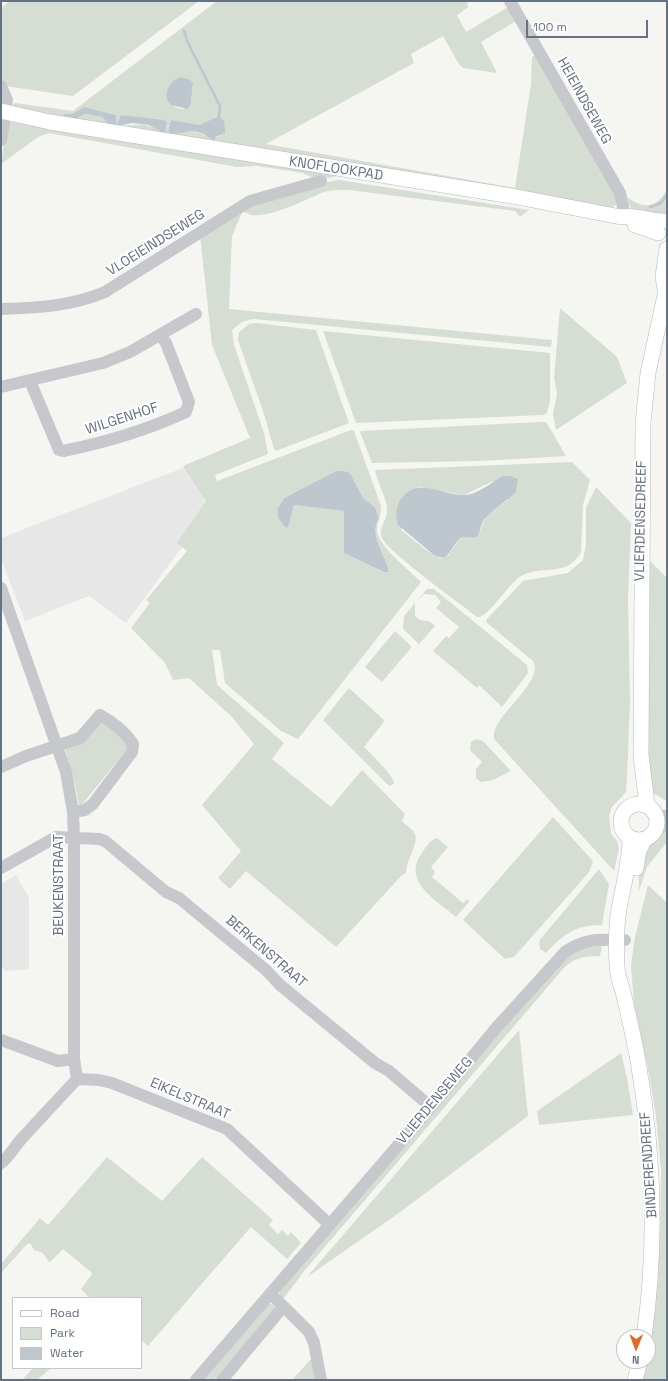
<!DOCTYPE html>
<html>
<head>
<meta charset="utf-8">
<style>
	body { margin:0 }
	#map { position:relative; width:668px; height:1381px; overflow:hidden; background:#f5f6f2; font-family:"Space Grotesk",sans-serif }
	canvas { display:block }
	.frame { position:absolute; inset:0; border:2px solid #657283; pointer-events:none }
	.legend { position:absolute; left:12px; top:1297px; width:130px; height:72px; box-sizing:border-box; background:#fff; border:1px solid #c1c7cd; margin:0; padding:5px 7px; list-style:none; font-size:12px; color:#657283 }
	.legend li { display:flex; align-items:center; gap:8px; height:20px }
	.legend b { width:20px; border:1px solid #c1c7cd }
	.north { position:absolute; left:616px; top:1329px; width:40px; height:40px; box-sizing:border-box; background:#fff; border:1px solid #c1c7cd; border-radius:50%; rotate:181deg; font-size:11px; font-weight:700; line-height:16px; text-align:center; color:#657283 }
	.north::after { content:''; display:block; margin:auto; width:14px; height:18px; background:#e36925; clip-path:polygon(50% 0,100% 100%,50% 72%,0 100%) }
	.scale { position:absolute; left:526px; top:20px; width:122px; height:18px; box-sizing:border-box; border:2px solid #657283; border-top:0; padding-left:5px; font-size:12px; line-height:14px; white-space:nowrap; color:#657283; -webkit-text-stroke:3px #fff; paint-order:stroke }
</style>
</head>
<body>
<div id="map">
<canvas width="668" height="1381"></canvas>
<div class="frame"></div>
<ul class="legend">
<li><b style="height:5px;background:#fff"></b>Road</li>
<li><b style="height:11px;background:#d6ddd3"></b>Park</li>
<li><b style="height:11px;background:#bec7cd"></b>Water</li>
</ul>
<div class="north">N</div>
<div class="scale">100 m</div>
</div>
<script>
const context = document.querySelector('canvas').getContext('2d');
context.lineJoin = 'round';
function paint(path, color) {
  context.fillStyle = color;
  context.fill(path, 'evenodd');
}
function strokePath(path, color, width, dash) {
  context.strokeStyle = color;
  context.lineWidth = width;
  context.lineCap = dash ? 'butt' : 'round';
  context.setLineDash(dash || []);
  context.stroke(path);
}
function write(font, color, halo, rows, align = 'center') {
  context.font = font + ' "Space Grotesk",sans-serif';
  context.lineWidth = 4;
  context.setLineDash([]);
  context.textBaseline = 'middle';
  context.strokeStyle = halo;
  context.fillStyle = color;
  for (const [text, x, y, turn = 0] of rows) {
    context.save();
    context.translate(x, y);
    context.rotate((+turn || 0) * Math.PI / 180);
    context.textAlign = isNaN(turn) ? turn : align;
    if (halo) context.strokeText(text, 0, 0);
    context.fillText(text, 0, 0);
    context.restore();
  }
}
paint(new Path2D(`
	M 196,463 L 203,483 L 205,516 L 126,623 L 89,596 L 25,621 L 1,559 L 1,538 Z
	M 16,875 L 29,898 L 29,969 L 5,971 L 1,967 L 1,884 Z`), '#e6e7e6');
paint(new Path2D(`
	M 10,1 L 199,1 L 73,96 L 5,86 L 1,79 L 1,8 Z
	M 217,1 L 467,1 L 468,7 L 457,15 L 466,32 L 508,7 L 516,21 L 481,42 L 497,73 L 463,68 L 459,64 L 443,36 L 411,54 L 414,63 L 266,144 L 515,188 L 531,84 L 532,57 L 536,55 L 620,201 L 612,208 L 63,120 L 12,106 L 15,103 L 73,111 ZM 193,86 L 191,102 L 183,109 L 174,107 ZM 84,107 L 116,115 L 117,125 L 121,115 L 167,122 L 166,129 L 161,132 C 139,115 119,136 102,117 L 86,114 L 78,118 L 64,115 L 72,114 ZM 216,117 L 220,136 L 215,137 L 214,141 L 201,133 L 181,131 L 175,134 L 168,131 L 171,120 L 200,125 L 205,124 Z
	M 7,121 L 339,173 L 338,176 L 317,180 L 303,173 L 257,166 L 237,167 L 49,133 L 38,137 L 1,164 Z
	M 339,180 L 529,210 L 520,217 L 515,211 L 349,190 C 340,190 332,190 324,192 C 308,198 255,227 243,210 L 232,236 L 229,309 L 552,340 L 551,347 L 253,319 L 242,322 L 232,330 L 234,345 L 264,433 L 268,454 L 215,475 L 217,481 L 351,430 L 354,431 L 381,506 C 382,515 377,522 377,530 C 377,545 410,571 421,582 L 298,739 L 281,731 L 225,683 L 220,650 L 212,650 L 217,685 L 284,743 L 272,759 L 331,807 L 362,770 L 405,814 L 402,821 C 406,825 413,830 415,834 C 419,842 406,861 406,873 L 402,875 L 336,947 L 246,871 L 230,889 L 218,878 L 241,851 L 202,805 L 254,744 L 232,717 L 189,678 L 173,680 L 165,663 L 131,628 L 150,603 L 146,600 L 187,551 L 177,543 L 206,501 L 183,466 L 250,438 L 212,345 L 200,235 C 217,225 234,214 252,204 L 328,182 ZM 336,471 L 344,471 L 350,473 L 363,498 L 375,507 L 379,518 C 368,535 386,554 389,571 L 384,572 L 344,553 L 344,511 L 294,505 L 288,528 L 285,527 L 278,518 L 277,509 L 284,498 Z
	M 667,189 L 667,213 L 659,217 L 631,210 L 627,197 C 643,209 657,209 667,189 Z
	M 560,308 L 617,357 L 627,383 L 556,430 L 553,414 L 557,393 L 554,378 Z
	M 256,323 L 316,330 L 349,423 L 276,451 L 274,449 L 264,414 L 238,340 L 239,332 L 249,324 Z
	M 323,331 L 550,353 L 550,401 L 547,413 L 543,415 L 356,423 Z
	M 540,422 L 545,422 L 548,425 L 566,456 L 480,461 L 372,463 L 360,432 L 361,431 Z
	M 572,462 L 590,480 L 583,505 L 581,552 C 568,577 543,565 523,575 C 510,581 495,609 480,617 L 477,617 C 461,604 388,552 382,538 C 378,527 387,521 387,512 C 388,498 377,484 375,470 ZM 493,481 L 508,500 C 493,509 484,515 480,533 C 459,539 462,535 450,553 C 449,556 443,559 440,558 C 430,555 411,537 401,530 L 420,487 L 464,495 Z
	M 596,487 L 631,523 L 628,598 L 630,703 L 627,778 L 626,792 L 612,807 L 609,816 L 611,834 L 617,841 L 619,849 L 614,871 L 494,739 C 490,718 536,690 535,666 L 533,661 L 487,623 L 486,620 L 523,581 L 568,573 L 583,560 L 586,545 L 586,508 Z
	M 650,561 L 667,578 L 667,801 L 648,790 Z
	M 427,589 L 434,589 L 527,665 L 528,673 L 525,677 L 502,707 L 479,685 L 477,688 L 433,651 L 446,636 L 449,638 L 459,627 L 436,608 L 441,602 L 435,595 L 424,594 L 415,603 L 415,616 L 420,620 L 429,621 L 435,626 L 419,644 L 403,629 L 404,616 Z
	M 395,631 L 410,645 L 411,648 L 382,682 L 365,667 Z
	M 349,688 L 384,720 L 383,723 L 364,747 C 370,753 395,777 394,783 L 390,786 L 385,782 L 323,720 Z
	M 99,719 L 127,740 L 127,749 L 81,806 L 79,806 L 75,785 L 65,748 Z
	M 476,739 L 483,741 L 511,771 L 493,780 L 481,782 L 476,778 L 476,769 L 482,762 L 470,750 L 471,742 Z
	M 553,817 L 593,861 L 589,872 L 514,957 L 505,959 L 463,920 Z
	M 667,829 L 667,842 L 647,867 L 639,891 C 639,882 638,871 640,862 C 644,849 655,834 667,829 Z
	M 437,838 L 448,847 L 431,867 L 435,872 L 432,877 L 463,903 L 468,899 L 469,902 L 456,917 C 437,900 401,882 422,853 C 426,847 429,841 437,838 Z
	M 599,869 L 609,884 L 602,925 C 575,925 564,934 546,953 L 540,949 L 539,941 Z
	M 648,885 L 667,903 L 667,1380 L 643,1380 L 646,1361 L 648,1361 L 656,1297 L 660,1236 L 661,1170 L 656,1116 L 649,1074 L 634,1005 L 631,965 L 635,937 Z
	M 602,944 L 600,956 C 584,957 576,956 563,969 L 305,1270 L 284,1298 L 281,1298 L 279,1288 L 504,1023 L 577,948 Z
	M 519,1030 L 528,1116 L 399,1213 L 307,1277 Z
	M 621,1053 L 627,1078 L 633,1115 L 539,1125 L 537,1111 Z
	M 107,1157 L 162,1201 L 202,1157 L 273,1220 L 269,1225 L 278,1234 L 282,1230 L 288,1236 L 291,1232 L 301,1243 L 287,1259 L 251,1227 L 148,1346 L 141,1340 L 141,1298 L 90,1298 L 81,1289 L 92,1274 L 91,1272 L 63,1249 L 50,1262 L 48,1261 L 43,1253 L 34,1250 L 30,1243 L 27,1244 L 1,1273 L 1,1264 L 40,1218 L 48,1225 Z
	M 269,1303 L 274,1305 L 275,1309 L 214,1380 L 202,1380 Z
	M 313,1359 L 317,1380 L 292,1380 L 310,1360 Z
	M 33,1368 L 51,1368 L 37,1380 L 22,1380 Z`), '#d6ddd3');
paint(new Path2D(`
	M 181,77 L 190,80 L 193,83 L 191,102 L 188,109 L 171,105 C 161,95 170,80 181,77 Z
	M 84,107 L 116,115 L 117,125 L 121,115 L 164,120 L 167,122 L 165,132 L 161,132 L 149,125 L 132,123 L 117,126 L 108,123 L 102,117 L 86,114 L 75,119 L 64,116 L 64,114 L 72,114 Z
	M 219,116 L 224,121 L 225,133 L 215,137 L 215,140 C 209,140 206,134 201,133 C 190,129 180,134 171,134 L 168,131 L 171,120 L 200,125 Z
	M 336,471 L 344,471 L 350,473 L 363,498 L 375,507 L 379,518 C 368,535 386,554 389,572 L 384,572 L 344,553 L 344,511 L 294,505 L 288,528 L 285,527 L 278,518 L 277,509 L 284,498 Z
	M 503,476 L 510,476 L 518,479 L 516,492 C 506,502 493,508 484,520 C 480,525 481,532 477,537 C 472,538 468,537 464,537 C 455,539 452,553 444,558 L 435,556 L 398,525 C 395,517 396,506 401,499 C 417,476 443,495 464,495 C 477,495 492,482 503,476 Z`), '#bec7cd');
strokePath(new Path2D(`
	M 184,31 L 188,43 L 220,106 L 219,116
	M 650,207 L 661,203 L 667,194`), '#bec7cd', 2.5);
const major = new Path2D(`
	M 1,111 L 50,122 L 512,196 L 621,217 C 635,214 649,221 663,221
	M 635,225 L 658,233
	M 665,290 L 663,276 L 667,249
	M621 822a18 18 0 1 1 36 0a18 18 0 1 1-36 0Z
	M 647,805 L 641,755 L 643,423 L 648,373 L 667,286
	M 630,838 C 630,862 623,886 619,909 C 616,928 616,948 617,966 C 617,976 622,986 624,996 C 629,1017 634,1039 638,1061 C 654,1152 657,1245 644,1337
	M 636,868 L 639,851 L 644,840
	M 635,1380 L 640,1361`);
strokePath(major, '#b6b9be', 16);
strokePath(new Path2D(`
	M 510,1 L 620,193 L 623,206 L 621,217
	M 1,86 L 7,100 L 1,140
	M 1,309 C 37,308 72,306 105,292 L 250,201 L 321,181
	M 30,381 L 59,450 L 63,451 C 108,442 145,431 186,412 L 189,402 L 166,343 L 161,336
	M 1,387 L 103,363 L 130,352 L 196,314
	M 1,588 L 66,772 L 73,812 L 74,838 L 74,1059 L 77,1079 L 25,1135 C 16,1144 11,1155 1,1163
	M 1,767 L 26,756 L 80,738 L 100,715 C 112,721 126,733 133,744 L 132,752 L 93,804 L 85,810 L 73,812
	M 657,816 L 667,816
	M 656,829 L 667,825
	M 1,868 L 56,837 L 99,839 L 105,841 L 166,892 L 179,898 L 266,970 L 280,985 L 375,1063 L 389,1071 L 431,1107
	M 1,1040 L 58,1061 L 74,1059
	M 77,1079 L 99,1080 L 112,1083 L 227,1129 L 330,1225
	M 271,1294 L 309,1332 L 314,1343 L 321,1380
	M 196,1380 L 431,1107 L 496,1028 L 565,952 C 586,937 600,940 625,940
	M 222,1380 L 283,1307`), '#c6c8cc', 12);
strokePath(major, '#fff', 15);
write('14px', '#657283', '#fff', [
	["HEIEINDSEWEG",584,101,61],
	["KNOFLOOKPAD",336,169,9],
	["VLOEIEINDSEWEG",156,243,-32],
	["WILGENHOF",122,419,-18],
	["VLIERDENSEDREEF",641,521,-89],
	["BEUKENSTRAAT",59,885,-90],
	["BERKENSTRAAT",266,952,41],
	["EIKELSTRAAT",190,1099,23],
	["VLIERDENSEWEG",435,1101,-50],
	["BINDERENDREEF",649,1165,-94]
]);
</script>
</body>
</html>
